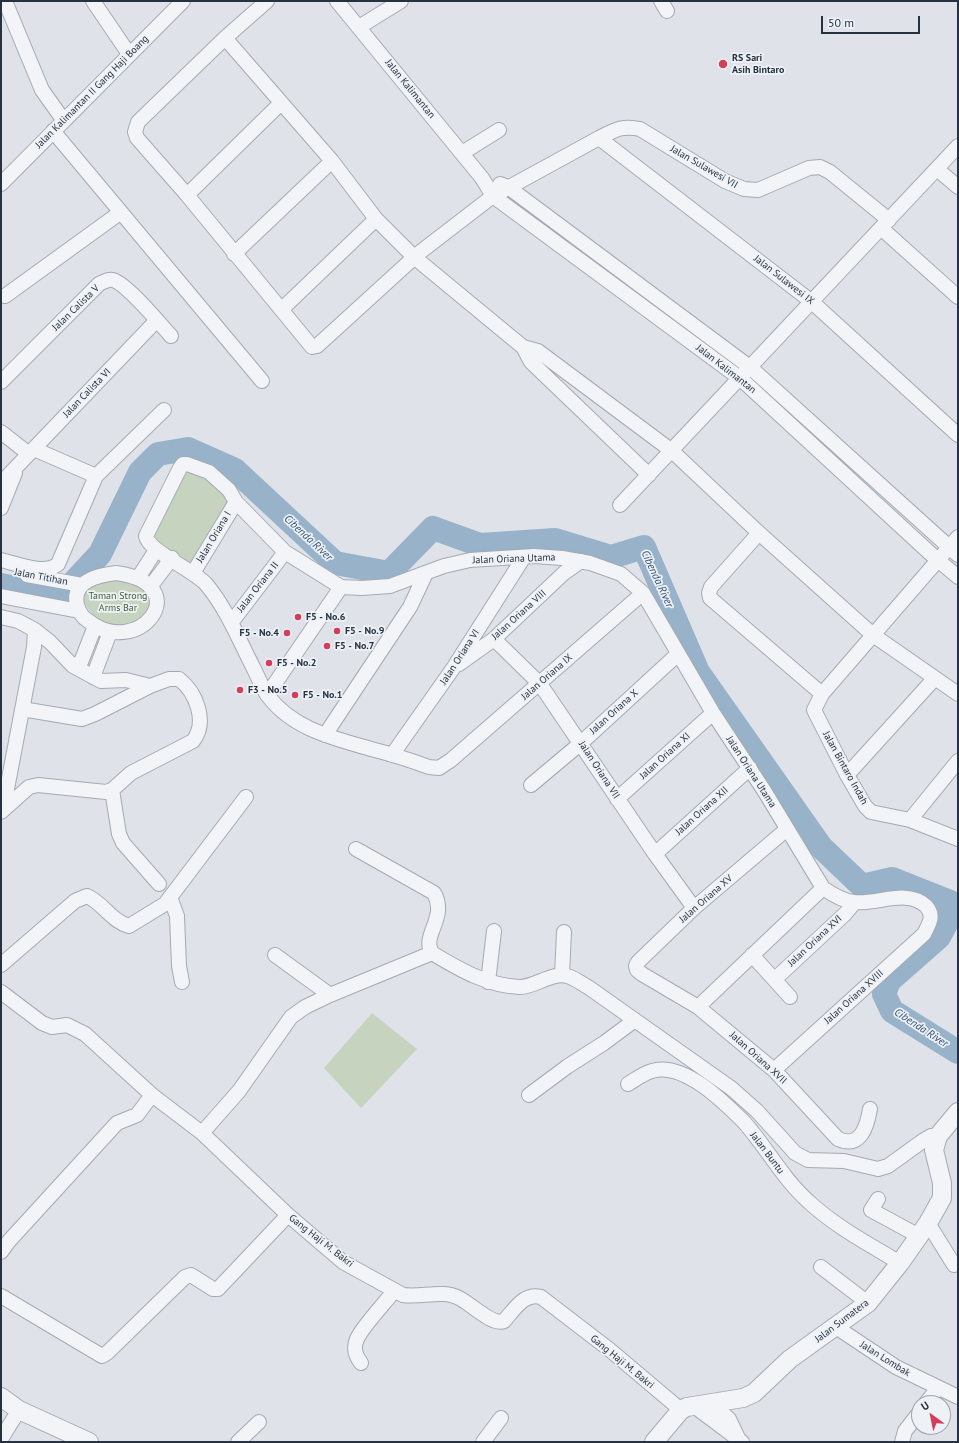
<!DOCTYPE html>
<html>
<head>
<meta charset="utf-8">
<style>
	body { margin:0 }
	#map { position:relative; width:959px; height:1443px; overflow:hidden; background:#dfe3e9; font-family:"PT Sans",sans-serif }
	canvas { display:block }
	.frame { position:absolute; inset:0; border:2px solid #273140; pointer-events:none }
	.north { position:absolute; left:911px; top:1395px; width:40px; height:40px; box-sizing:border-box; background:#eef2f6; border:1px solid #9ea5ad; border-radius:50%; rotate:327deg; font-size:11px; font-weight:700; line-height:16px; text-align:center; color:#273140 }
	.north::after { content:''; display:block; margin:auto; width:14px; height:18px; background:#d33e5a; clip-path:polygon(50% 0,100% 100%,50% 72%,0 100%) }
	.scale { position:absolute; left:821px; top:16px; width:99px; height:18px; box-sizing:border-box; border:2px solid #273140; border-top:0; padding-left:5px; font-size:12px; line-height:14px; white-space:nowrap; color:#273140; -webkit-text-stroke:3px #eef2f6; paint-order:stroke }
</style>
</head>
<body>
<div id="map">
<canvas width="959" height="1443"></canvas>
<div class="frame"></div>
<div class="north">U</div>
<div class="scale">50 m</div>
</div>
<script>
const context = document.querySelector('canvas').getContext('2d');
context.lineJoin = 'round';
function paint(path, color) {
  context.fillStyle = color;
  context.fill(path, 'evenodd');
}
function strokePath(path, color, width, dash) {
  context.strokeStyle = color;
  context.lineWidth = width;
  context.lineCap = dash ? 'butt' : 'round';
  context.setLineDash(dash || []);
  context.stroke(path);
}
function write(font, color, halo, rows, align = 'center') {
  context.font = font + ' "PT Sans",sans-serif';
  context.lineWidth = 3.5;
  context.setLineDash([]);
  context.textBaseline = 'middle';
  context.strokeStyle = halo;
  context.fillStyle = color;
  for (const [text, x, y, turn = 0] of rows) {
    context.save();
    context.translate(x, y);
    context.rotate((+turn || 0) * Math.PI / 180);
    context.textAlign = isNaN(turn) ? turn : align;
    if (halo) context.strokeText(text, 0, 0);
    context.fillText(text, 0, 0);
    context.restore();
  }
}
paint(new Path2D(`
	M 184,466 L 207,474 L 233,503 L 192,569 L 150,541 Z
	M 93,577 L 138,578 L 157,606 L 144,625 L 102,630 L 78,593 Z
	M 372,1013 L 417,1049 L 361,1108 L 324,1068 Z`), '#c5d3bf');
strokePath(new Path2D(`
	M 1,585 L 60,597 L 100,554 L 140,472 L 158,454 L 188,449 L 235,470 L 335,563 L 389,573 L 433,528 L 480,545 L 555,540 L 611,557 L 644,547 L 698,672 L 821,847 L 862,886 L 892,879 L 950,902 L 949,918 L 939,937 L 889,981 L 884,994 L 892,1011 L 958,1052`), '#98b2ca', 24);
const minor = new Path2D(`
	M 5,1 L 42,90 L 64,121
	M 93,1 L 129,54
	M 267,1 L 225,38 L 138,122 L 135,132 L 137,138 L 187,195 L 312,347 L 317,346 L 419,253 L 493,196 L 599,138 C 615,130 622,125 640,129 L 725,181 L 744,189 L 758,190 L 809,168 L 820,167 L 830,172 L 889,220
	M 337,1 L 482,178 L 493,196 L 741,379 L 932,555 L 958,577
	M 661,1 L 667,11
	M 359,27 L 401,1
	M 225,38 L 332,161 L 376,219 L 414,257 L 523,347 L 531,362 L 649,475
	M 53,131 L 262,381
	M 599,138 L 812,302 L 958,435
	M 462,153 L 499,130
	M 937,169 L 958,187
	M 1,184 L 183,1
	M 500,184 L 508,187 L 751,368 L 958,555
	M 187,195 L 281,103
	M 881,228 L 958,297
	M 234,254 L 332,161
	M 5,296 L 121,212
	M 282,309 L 376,219
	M 523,347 L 538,351 L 672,451 L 759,533 L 873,635 L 958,694
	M 1,382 L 99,284 C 103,282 108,279 113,280 C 126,283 161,325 171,336
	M 1,432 L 29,454
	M 34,449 L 96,476
	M 1,483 L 157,320
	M 620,505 L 958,146
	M 1,508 L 15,473
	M 759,533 L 711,587 L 709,593 L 710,598 L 822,694
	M 958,537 L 822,694 L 814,710 L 847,775 L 865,806 L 871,812 L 910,820 L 958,839
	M 1,560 C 16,563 44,576 58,564 L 96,476 L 164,410
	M 116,573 C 199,584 138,662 87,620 C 82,617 79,611 77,605 C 71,581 99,575 116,573 Z
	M 193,573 L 236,502
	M 27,575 L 82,585
	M 138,578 L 156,550
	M 150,587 L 172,558
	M 643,593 L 451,760 L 439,768 L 429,767 C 410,760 391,754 371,749 C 333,738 293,729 268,696 C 262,688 258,677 254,669 C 239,640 227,609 206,584 C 192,569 148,551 146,536 L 180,468 L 183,464 L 187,464 L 209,472 L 229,490 L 236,502 L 285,552 L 341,587 L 362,588 L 390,586 L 444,566 L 470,560 L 534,556 L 562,558 L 590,563 L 621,574 L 643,593 L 713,713 L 765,792 L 823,888 C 833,895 843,901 854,902 C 876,905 907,888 926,906 C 935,916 929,924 924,934 L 774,1070
	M 1,596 L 79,611
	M 1,617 L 18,621 L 35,630 L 50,642 L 73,666 L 101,681 L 126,680 L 150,686 L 169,679 L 179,679 C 196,692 208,722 193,741 L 131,773 L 112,790 L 106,792 L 38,785 L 29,787 L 1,812
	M 231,623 L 285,552
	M 494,639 L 540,684 L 655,854 L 694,908
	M 459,664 L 494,639 L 564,573 L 581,561
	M 73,666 L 81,662 L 95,626
	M 93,677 L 110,632
	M 267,695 L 341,587
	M 22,709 L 82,719 L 95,714 L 150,686
	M 325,735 L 410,607 L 426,573
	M 392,755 L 454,667 L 524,557
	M 847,775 L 935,678
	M 531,785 L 581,743 L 678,654
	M 112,790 L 119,834 L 123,843 L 159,884
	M 617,799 L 713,713
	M 3,810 L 34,647 L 35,630
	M 910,820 L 958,761
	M 787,829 L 694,908 L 638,962 L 636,966 L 637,970 L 642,974 L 698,1007 L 774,1070 L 838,1139 C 861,1149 867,1126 870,1109
	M 356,849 L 434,893 C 448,918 421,935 432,953 C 459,969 487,986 520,987 C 536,987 554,970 570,977 C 576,979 582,984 588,987 L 731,1088 L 757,1111 L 795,1153 L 808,1160 L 844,1161 L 878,1169 L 888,1166 L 924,1140 L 931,1136 L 938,1136
	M 655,854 L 750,768
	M 170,897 L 177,916 L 179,966 L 182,982
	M 275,955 L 330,995
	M 752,955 L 790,997
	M 1,965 L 75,901 L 87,896 C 103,903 111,921 129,926 L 165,904 L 246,797
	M 562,975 L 564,932
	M 775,979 L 845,914 L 855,902
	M 488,982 L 494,931
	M 1,992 L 42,1023 L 52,1027 L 67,1025 L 85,1034 L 152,1095 L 202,1133 L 288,1215 L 343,1262 L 403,1295 C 421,1298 443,1289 459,1298 C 470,1303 492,1326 504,1321 C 514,1310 524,1292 541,1297 L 610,1350 L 681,1410
	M 698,1007 L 823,888
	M 628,1084 C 636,1079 644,1073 652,1071 C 683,1061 724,1102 744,1122 C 767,1148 783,1179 809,1202 C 836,1227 869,1244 900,1263
	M 529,1095 L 568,1066 L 604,1043 L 635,1020
	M 202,1133 L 239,1091 L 291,1017 L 305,1007 L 330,995 L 432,953
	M 878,1199 L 871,1210 L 919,1236
	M 928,1223 L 954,1265
	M 1,1252 L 9,1241 L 117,1123 L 137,1115 L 152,1095
	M 821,1267 L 868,1303
	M 1,1296 L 102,1356 L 107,1353 L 185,1277 L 191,1275 L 213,1289 L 218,1289 L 288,1215
	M 836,1327 L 896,1367 L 958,1397
	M 361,1363 C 355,1355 353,1348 357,1339 C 362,1327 385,1303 394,1291
	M 711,1403 L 729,1419 L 738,1438
	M 926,1403 L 938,1388
	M 694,1406 L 742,1442
	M 1,1439 L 19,1410
	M 238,1442 L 259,1422
	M 483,1442 L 501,1418
	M 902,1442 L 905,1431 L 919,1413`);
const tertiary = new Path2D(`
	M 1,1397 L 19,1410 L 89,1442
	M 654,1442 L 681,1410 L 687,1407 L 743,1398 L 754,1393 L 790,1359 L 868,1303 L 900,1263 L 928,1223 L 942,1198 L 942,1183 L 934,1150 L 938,1136 L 958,1112`);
strokePath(minor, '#a4aab3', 16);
strokePath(tertiary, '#a4aab3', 20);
strokePath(minor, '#f2f4f7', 14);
strokePath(tertiary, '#f2f4f7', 18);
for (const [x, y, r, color] of [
	[723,64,5,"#d33e5a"],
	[298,617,4,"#d33e5a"],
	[337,631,4,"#d33e5a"],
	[287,633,4,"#d33e5a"],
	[327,646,4,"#d33e5a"],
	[269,663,4,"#d33e5a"],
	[240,690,4,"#d33e5a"],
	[295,695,4,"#d33e5a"]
]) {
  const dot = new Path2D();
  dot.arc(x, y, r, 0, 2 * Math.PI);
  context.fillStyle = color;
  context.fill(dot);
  strokePath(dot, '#eef2f6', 1.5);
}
write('bold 10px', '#273140', '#eef2f6', [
	["RS Sari",732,58],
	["Asih Bintaro",732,70],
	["F5 - No.6",306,617],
	["F5 - No.9",345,631],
	["F5 - No.4",279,633,"right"],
	["F5 - No.7",335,646],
	["F5 - No.2",277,663],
	["F3 - No.5",248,690],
	["F5 - No.1",303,695]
], 'left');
write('10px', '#273140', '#eef2f6', [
	["Jalan Kalimantan",410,89,51],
	["Jalan Kalimantan II Gang Haji Boang",92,92,-45],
	["Jalan Sulawesi VII",704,167,30],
	["Jalan Sulawesi IX",784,280,38],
	["Jalan Calista V",76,308,-44],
	["Jalan Kalimantan",726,369,38],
	["Jalan Calista VI",87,393,-46],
	["Jalan Oriana I",214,537,-59],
	["Jalan Oriana Utama",514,559,-2],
	["Jalan Titihan",41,577,11],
	["Jalan Oriana II",258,587,-52],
	["Jalan Oriana VIII",519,615,-42],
	["Jalan Oriana VI",460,657,-57],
	["Jalan Oriana IX",547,677,-41],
	["Jalan Oriana X",614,712,-42],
	["Jalan Oriana XI",665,756,-42],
	["Jalan Bintaro Indah",845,768,61],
	["Jalan Oriana VII",599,770,57],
	["Jalan Oriana Utama",751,772,57],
	["Jalan Oriana XII",702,811,-42],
	["Jalan Oriana XV",706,899,-41],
	["Jalan Oriana XVI",815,941,-43],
	["Jalan Oriana XVIII",854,997,-42],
	["Jalan Oriana XVII",758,1058,42],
	["Jalan Buntu",767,1153,53],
	["Gang Haji M. Bakri",321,1241,38],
	["Jalan Sumatera",842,1321,-37],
	["Jalan Lombak",885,1359,32],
	["Gang Haji M. Bakri",622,1362,39]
]);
write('10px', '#3d5c34', '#eef2f6', [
	["Taman Strong",118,596],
	["Arms Bar",118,608]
]);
write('italic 11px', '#305176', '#eef2f6', [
	["Cibenda River",308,538,43],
	["Cibenda River",657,579,65],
	["Cibenda River",921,1028,33]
]);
</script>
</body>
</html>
